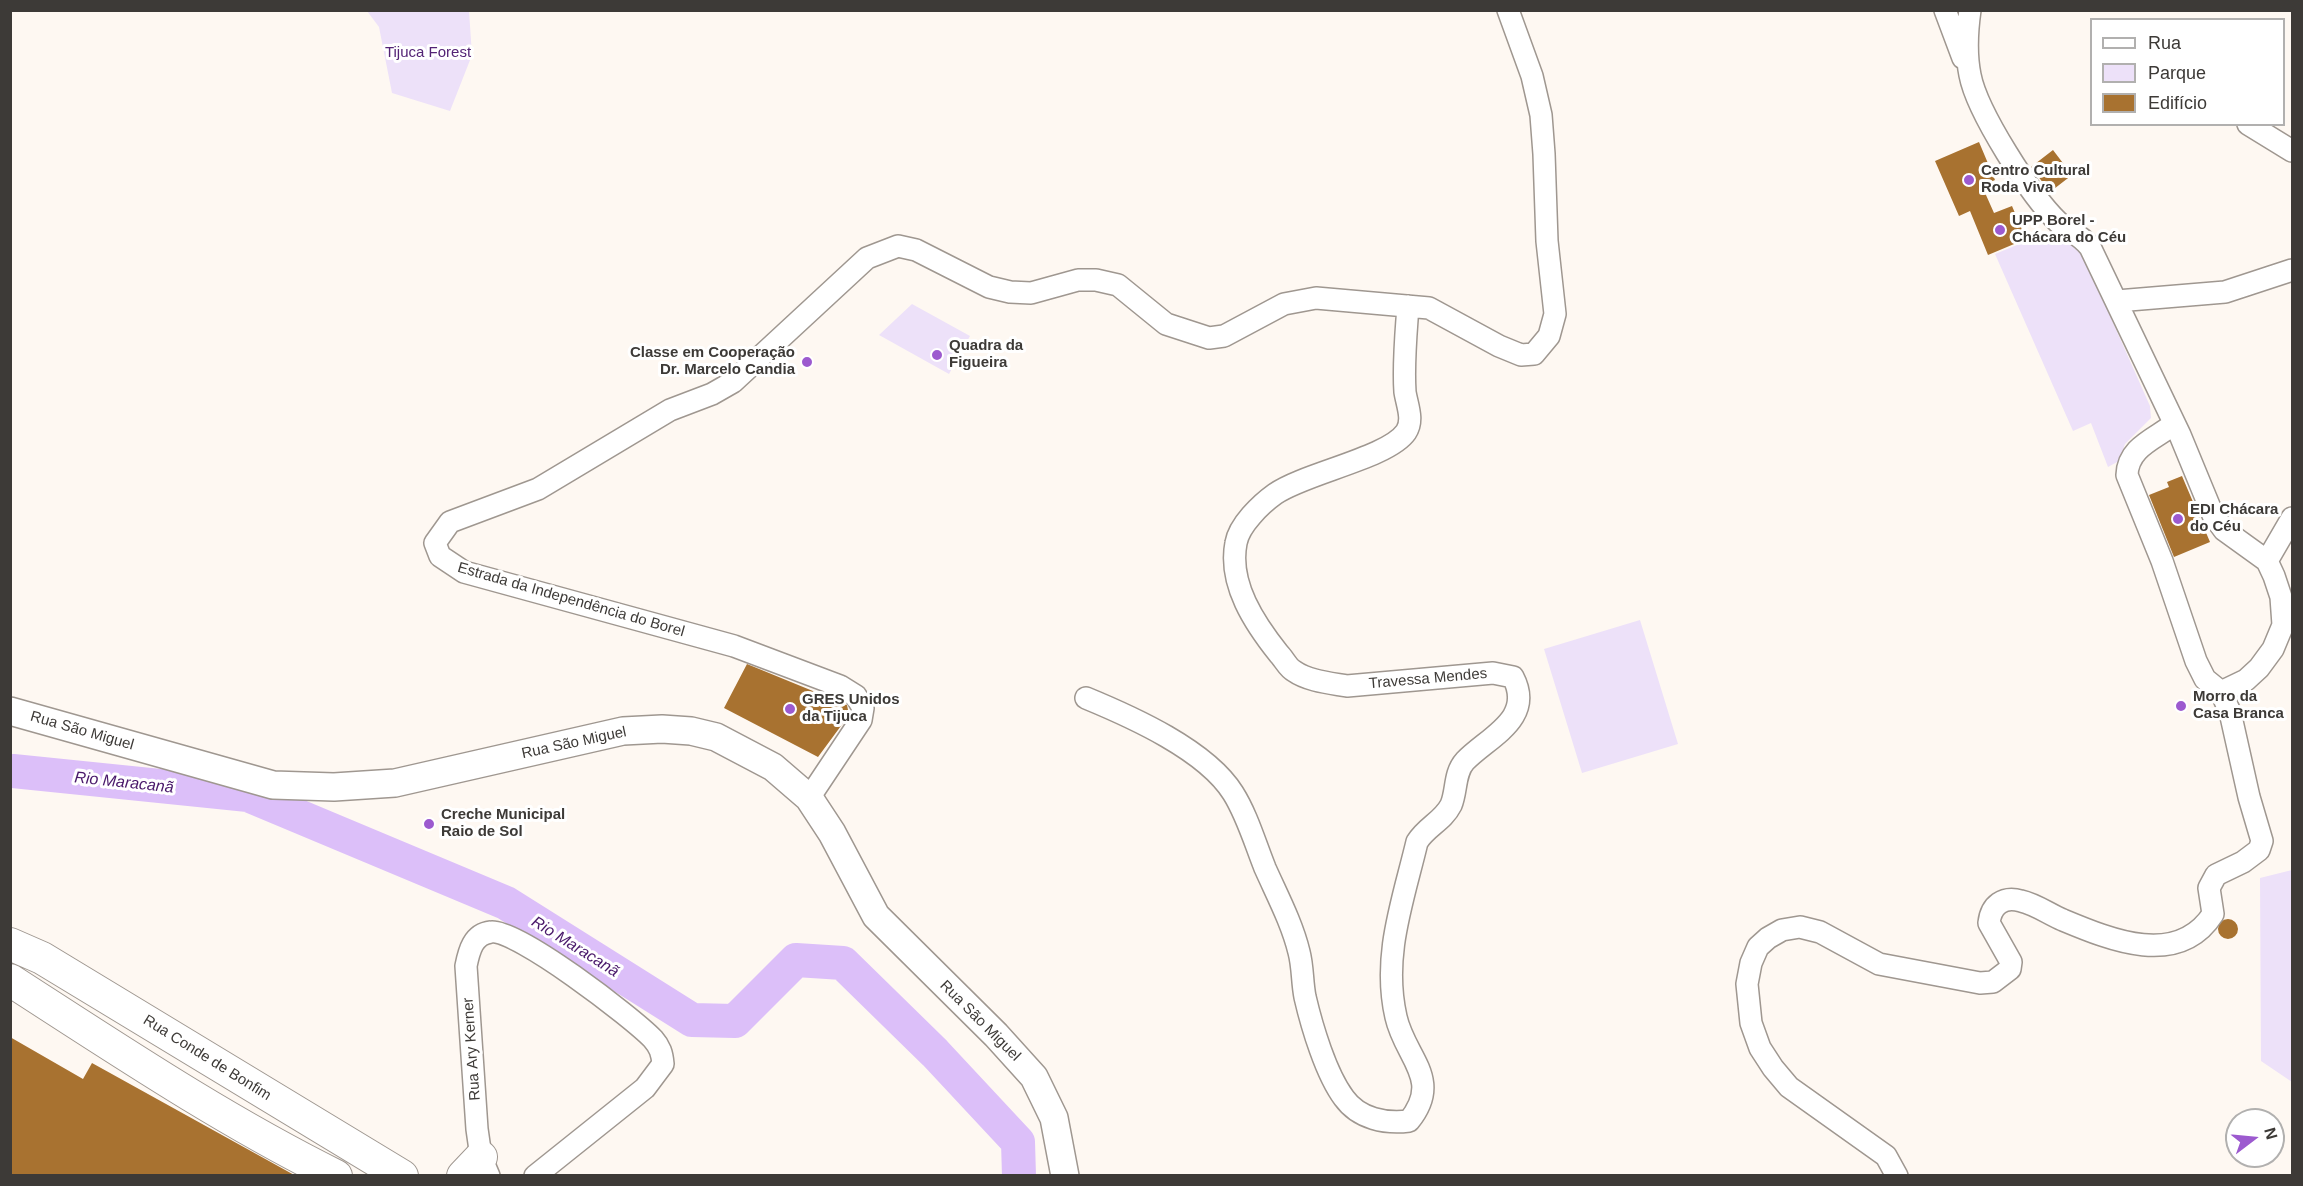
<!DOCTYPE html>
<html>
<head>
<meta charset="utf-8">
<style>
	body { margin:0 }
	#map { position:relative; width:2303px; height:1186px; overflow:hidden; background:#fef8f2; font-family:Helvetica,sans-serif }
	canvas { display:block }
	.frame { position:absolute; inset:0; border:12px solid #3d3a37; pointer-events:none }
	.legend { position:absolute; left:2090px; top:18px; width:195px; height:108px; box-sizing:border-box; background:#fff; border:2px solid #b1b0af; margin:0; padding:8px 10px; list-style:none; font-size:18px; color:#3d3a37 }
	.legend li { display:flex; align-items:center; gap:12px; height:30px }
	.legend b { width:30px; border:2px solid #b1b0af }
	.north { position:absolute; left:2225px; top:1108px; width:60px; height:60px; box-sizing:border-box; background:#fff; border:2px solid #b1b0af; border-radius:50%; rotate:74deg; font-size:16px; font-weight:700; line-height:24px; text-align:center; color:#3d3a37 }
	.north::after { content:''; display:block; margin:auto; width:21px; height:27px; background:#9c5acf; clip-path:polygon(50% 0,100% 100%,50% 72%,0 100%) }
</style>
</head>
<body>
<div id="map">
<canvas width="2303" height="1186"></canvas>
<div class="frame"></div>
<ul class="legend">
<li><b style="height:8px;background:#fff"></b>Rua</li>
<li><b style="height:16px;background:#ede1f9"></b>Parque</li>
<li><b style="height:16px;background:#a87230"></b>Edifício</li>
</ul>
<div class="north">N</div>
</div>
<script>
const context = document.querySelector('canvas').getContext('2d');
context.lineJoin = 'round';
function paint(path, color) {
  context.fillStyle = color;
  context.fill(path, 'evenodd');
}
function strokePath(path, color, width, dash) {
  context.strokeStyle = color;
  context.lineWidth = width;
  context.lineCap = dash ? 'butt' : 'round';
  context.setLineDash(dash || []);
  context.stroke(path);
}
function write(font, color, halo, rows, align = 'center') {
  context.font = font + ' Helvetica,sans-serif';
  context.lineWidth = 6;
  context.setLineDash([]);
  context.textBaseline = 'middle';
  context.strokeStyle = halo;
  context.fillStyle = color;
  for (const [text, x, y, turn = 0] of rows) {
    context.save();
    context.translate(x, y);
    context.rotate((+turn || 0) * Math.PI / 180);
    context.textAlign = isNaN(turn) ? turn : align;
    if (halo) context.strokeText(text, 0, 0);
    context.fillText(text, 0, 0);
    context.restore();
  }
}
paint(new Path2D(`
	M 367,11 L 469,11 L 472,55 L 450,111 L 392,93 L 379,27 Z
	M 2056,229 L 2080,248 L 2150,406 L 2151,418 L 2125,444 L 2119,461 L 2108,467 L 2091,423 L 2073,431 L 1995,254 Z
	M 912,304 L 970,336 L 949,374 L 879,335 Z
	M 1640,620 L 1678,744 L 1582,773 L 1544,649 Z
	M 2292,870 L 2292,1082 L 2261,1061 L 2260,878 Z`), '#ede1f9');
strokePath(new Path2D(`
	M 13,771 L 248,795 L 506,903 L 692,1020 L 735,1021 L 796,960 L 843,963 L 935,1053 L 1018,1142 L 1019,1176`), '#dcbff9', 34);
paint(new Path2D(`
	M 1979,142 L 1995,180 L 1982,186 L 1994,213 L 2012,206 L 2026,239 L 1988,255 L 1970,211 L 1959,216 L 1935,161 Z
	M 2053,150 L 2072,175 L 2050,192 L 2031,167 Z
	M 2182,476 L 2210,542 L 2174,557 L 2149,495 L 2169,487 L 2167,482 Z
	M 747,664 L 847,705 L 849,715 L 818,757 L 724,708 Z
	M2218 929a10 10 0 1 1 20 0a10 10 0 1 1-20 0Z
	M 10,1037 L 83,1079 L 92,1063 L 296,1176 L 10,1176 Z`), '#a87230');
const minor = new Path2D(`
	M 1945,10 L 1963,58
	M 1970,10 C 1967,31 1966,55 1970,75 C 1977,112 2031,196 2058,222 C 2069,232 2079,233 2090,247 L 2180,435 L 2213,515 L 2224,530 L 2267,561 L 2274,576 L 2281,597 L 2283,625 L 2273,649 L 2259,668 L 2246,680 L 2221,692
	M 2248,124 L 2292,151
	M 2117,301 L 2225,292 L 2292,270
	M 2267,561 L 2292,518
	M 1086,698 C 1132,717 1206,750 1233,793 C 1247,815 1255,843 1265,868 C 1277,895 1292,923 1299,952 C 1303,967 1302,982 1305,997 C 1312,1027 1326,1074 1344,1098 C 1359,1119 1386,1124 1409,1121 C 1443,1079 1405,1058 1396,1017 C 1382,956 1403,901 1417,842 C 1426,827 1443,821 1451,805 C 1457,791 1454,773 1465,761 C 1488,737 1535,719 1513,677 L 1493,673 L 1347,686 C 1330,683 1308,681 1294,671 C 1288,668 1284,659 1279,654 C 1255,624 1228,584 1236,543 C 1239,525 1261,504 1275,494 C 1305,473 1388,458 1406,432 C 1414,420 1407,405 1405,392 C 1403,364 1406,334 1408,306
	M 809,798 L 861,720 L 863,708 L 856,696 L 840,686 L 734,646 L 464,572 L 440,556 L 435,543 L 450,522 L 538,489 L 670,410 L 712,394 L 733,382 L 867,258 L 898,246 L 916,250 L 989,287 L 1010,292 L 1031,293 L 1078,280 L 1096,280 L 1118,285 L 1166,324 L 1209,338 L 1224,336 L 1284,304 L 1316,298 L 1429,308 L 1499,346 L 1521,355 L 1534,354 L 1549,336 L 1555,314 L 1547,241 L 1544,154 L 1541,115 L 1532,76 L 1508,10
	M 489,1176 L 481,1157 L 477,1129 L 466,966 C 469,951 473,934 491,932 C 516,928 633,1018 653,1039 C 660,1047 662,1053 663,1064 L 645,1088 L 535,1176
	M 1897,1176 L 1886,1156 L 1789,1087 L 1773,1068 L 1760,1048 L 1751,1023 L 1747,984 L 1751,963 L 1758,947 L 1768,938 L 1782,930 L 1800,927 L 1820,932 L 1879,964 L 1980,983 L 1993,982 L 2010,969 L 2011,962 L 1989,923 C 1991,905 2003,896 2021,901 C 2035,904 2049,914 2063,920 C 2111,940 2178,968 2213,914 L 2209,888 L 2216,875 L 2243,862 L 2259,850 L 2262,841 L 2249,797 L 2230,712 L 2221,692 L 2205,679 L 2196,661 L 2162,561 L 2127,475 C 2128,447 2155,439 2174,424`);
const tertiary = new Path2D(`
	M 10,711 L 273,785 L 334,787 L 395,783 L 623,731 L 662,729 L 691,731 L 716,737 L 773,767 L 809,798 L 832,833 L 876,916 L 996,1035 L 1034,1077 L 1054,1118 L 1065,1176`);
const secondary = new Path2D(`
	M 10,944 L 42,958 L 402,1176
	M 10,980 C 117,1049 223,1120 336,1176
	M 463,1176 L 481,1157`);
strokePath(minor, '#9f9790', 24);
strokePath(tertiary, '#9f9790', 30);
strokePath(secondary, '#9f9790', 34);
strokePath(minor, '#fff', 21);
strokePath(tertiary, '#fff', 27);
strokePath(secondary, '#fff', 32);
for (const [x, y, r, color] of [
	[1969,180,6,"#9c5acf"],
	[2000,230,6,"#9c5acf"],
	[937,355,6,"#9c5acf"],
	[807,362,6,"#9c5acf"],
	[2178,519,6,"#9c5acf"],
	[2181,706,6,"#9c5acf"],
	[790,709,6,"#9c5acf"],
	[429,824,6,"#9c5acf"]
]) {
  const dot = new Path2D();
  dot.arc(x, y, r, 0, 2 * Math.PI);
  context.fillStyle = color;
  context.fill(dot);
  strokePath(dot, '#fff', 2);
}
write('15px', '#532375', '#fff', [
	["Tijuca Forest",428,53]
]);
write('bold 15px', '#3d3a37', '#fff', [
	["Centro Cultural",1981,171],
	["Roda Viva",1981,188],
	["UPP Borel -",2012,221],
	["Chácara do Céu",2012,238],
	["Quadra da",949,346],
	["Figueira",949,363],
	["Classe em Cooperação",795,353,"right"],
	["Dr. Marcelo Candia",795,370,"right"],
	["EDI Chácara",2190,510],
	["do Céu",2190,527],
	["Morro da",2193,697],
	["Casa Branca",2193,714],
	["GRES Unidos",802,700],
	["da Tijuca",802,717],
	["Creche Municipal",441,815],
	["Raio de Sol",441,832]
], 'left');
write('15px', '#3d3a37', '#fff', [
	["Estrada da Independência do Borel",571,600,16],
	["Travessa Mendes",1428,679,-5],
	["Rua São Miguel",82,731,16],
	["Rua São Miguel",574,743,-12],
	["Rua São Miguel",980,1021,45],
	["Rua Ary Kerner",472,1049,-94],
	["Rua Conde de Bonfim",207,1058,32]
]);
write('italic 16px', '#49186a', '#fff', [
	["Rio Maracanã",124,783,6],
	["Rio Maracanã",575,947,32]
]);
</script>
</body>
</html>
